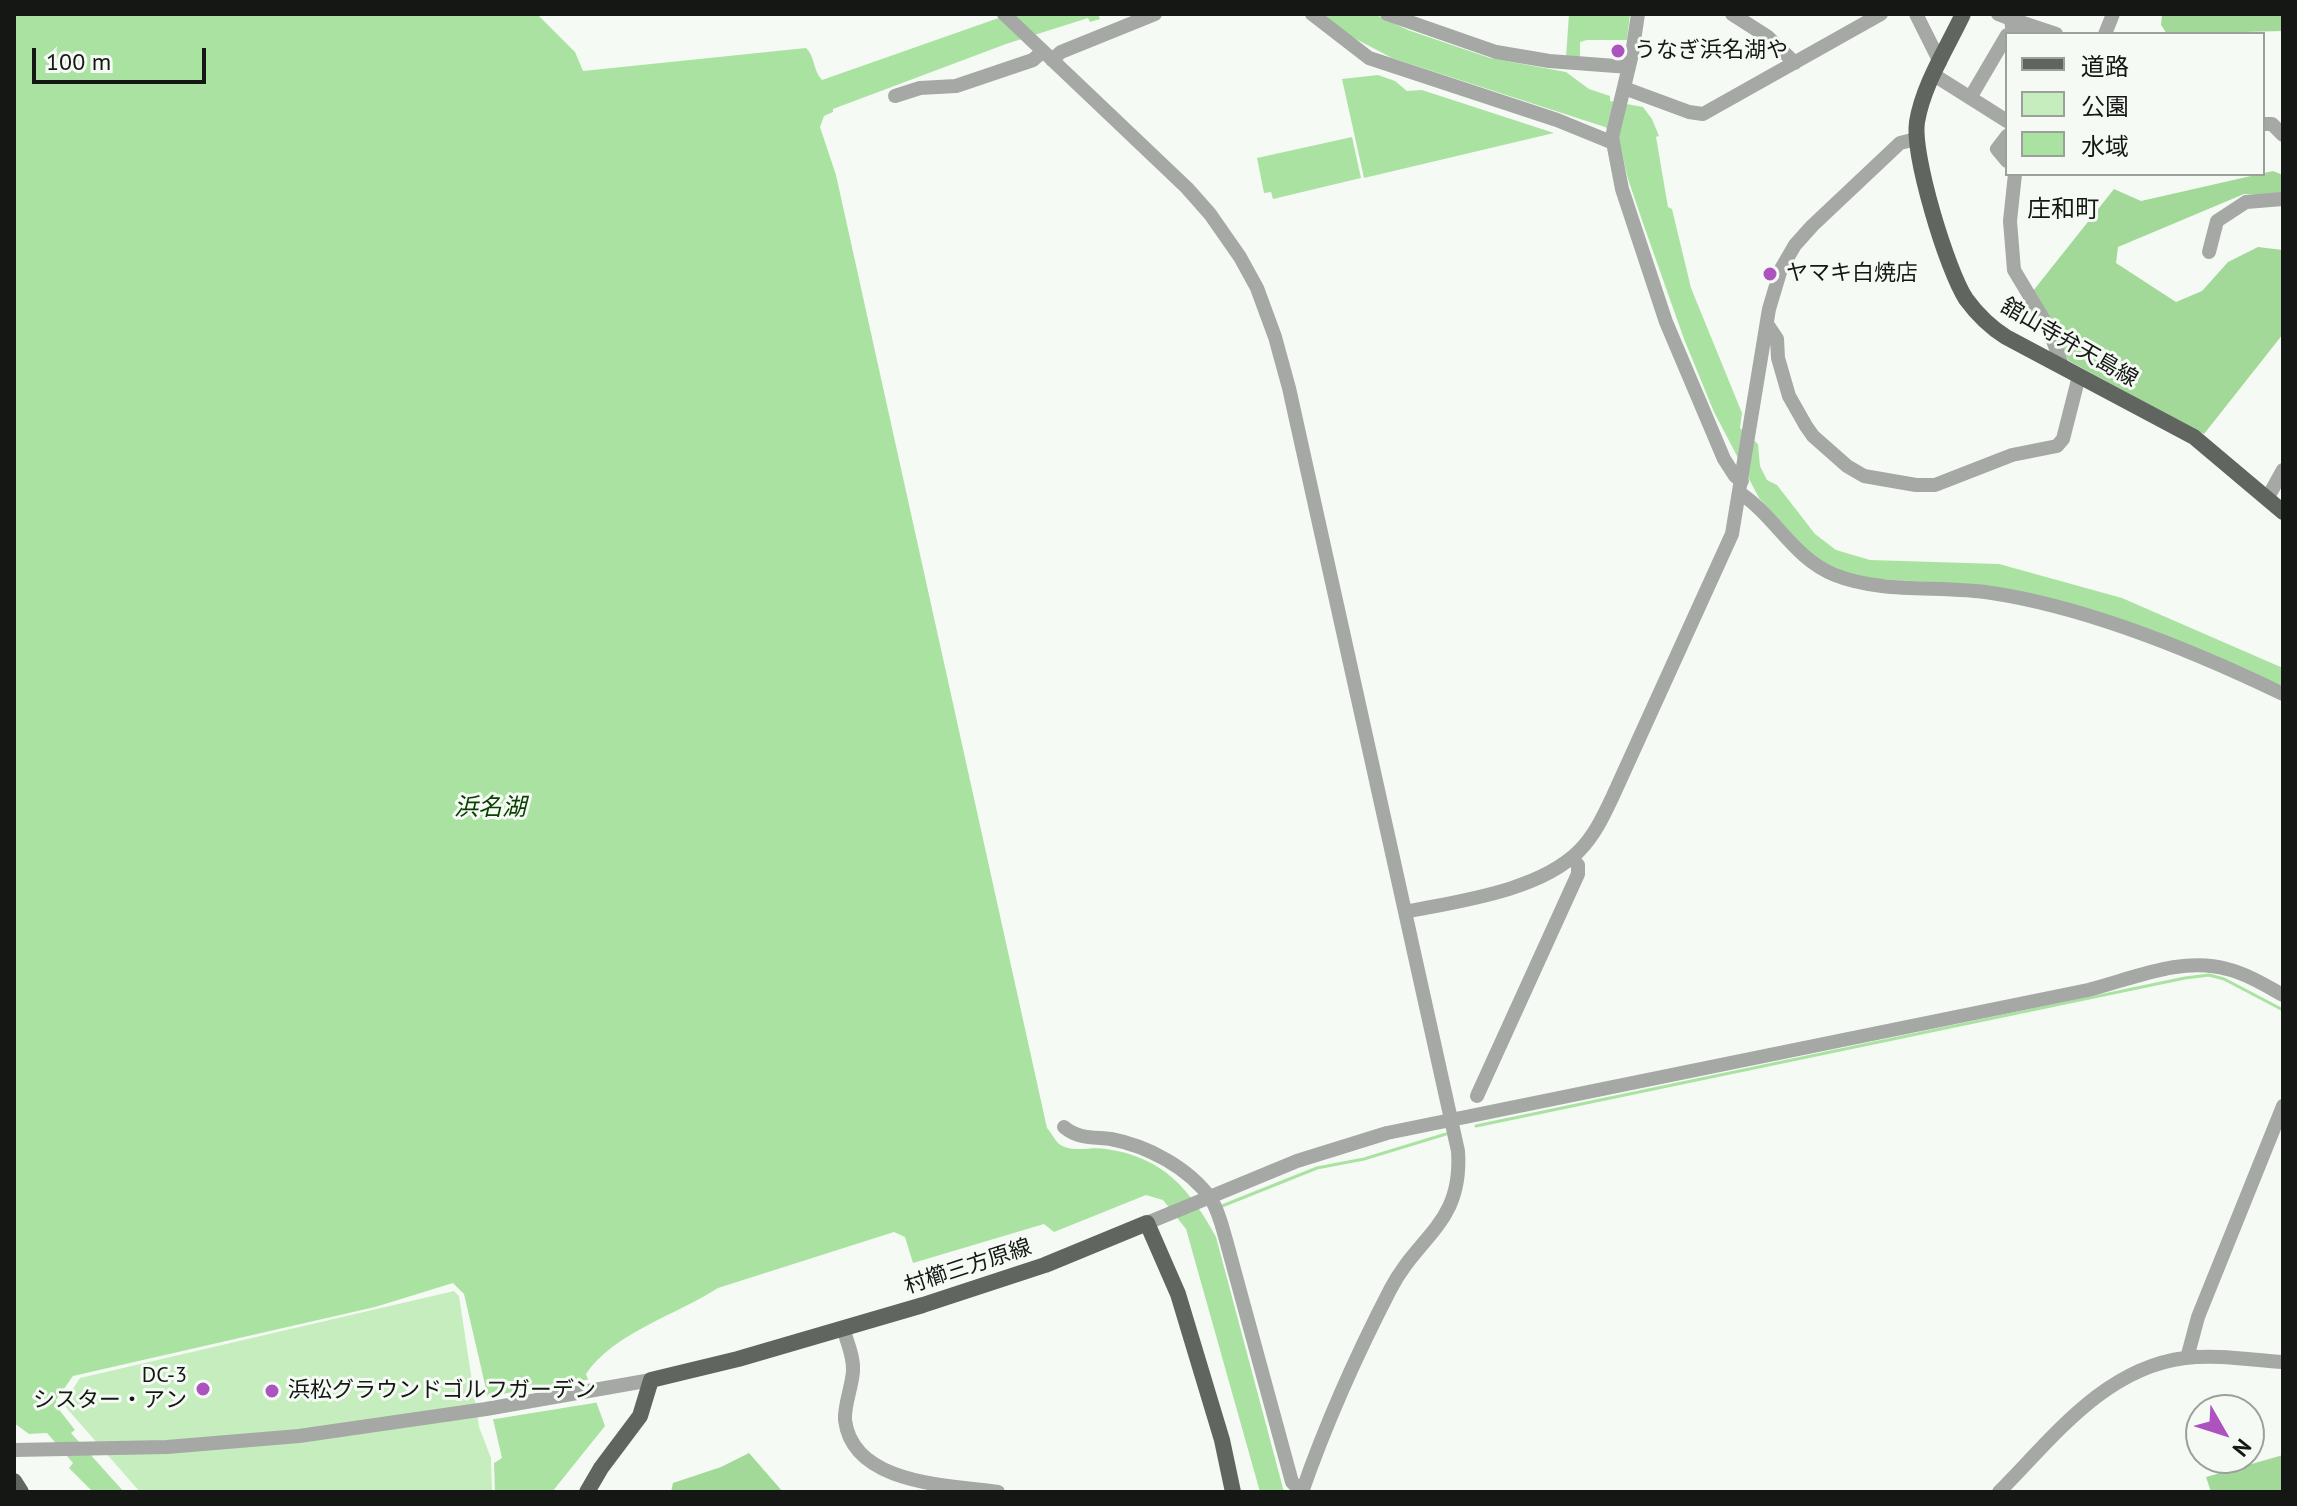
<!DOCTYPE html>
<html>
<head>
<meta charset="utf-8">
<style>
	body { margin:0 }
	#map { position:relative; width:2297px; height:1506px; overflow:hidden; background:#f5fbf4; font-family:"PT Sans","Noto Sans JP",sans-serif }
	canvas { display:block }
	.frame { position:absolute; inset:0; border:16px solid #151715; pointer-events:none }
	.legend { position:absolute; left:2005px; top:32px; width:260px; height:144px; box-sizing:border-box; background:#f5fbf4; border:2px solid #9ba09b; margin:0; padding:10px 14px; list-style:none; font-size:24px; color:#151715 }
	.legend li { display:flex; align-items:center; gap:16px; height:40px }
	.legend b { width:40px; border:2px solid #9ba09b }
	.north { position:absolute; left:2185px; top:1394px; width:80px; height:80px; box-sizing:border-box; background:#f5fbf4; border:2px solid #9ba09b; border-radius:50%; rotate:129deg; font-size:22px; font-weight:700; line-height:32px; text-align:center; color:#151715 }
	.north::after { content:''; display:block; margin:auto; width:28px; height:36px; background:#ad53bf; clip-path:polygon(50% 0,100% 100%,50% 72%,0 100%) }
	.scale { position:absolute; left:32px; top:48px; width:174px; height:36px; box-sizing:border-box; border:4px solid #151715; border-top:0; padding-left:10px; font-size:24px; line-height:28px; white-space:nowrap; color:#151715; -webkit-text-stroke:6px #f5fbf4; paint-order:stroke }
</style>
</head>
<body>
<div id="map">
<canvas width="2297" height="1506"></canvas>
<div class="frame"></div>
<ul class="legend">
<li><b style="height:10px;background:#616560"></b>道路</li>
<li><b style="height:22px;background:#c5edbd"></b>公園</li>
<li><b style="height:22px;background:#aae2a1"></b>水域</li>
</ul>
<div class="north">N</div>
<div class="scale">100 m</div>
</div>
<script>
const context = document.querySelector('canvas').getContext('2d');
context.lineJoin = 'round';
function paint(path, color) {
  context.fillStyle = color;
  context.fill(path, 'evenodd');
}
function strokePath(path, color, width, dash) {
  context.strokeStyle = color;
  context.lineWidth = width;
  context.lineCap = dash ? 'butt' : 'round';
  context.setLineDash(dash || []);
  context.stroke(path);
}
function write(font, color, halo, rows, align = 'center') {
  context.font = font + ' "PT Sans","Noto Sans JP",sans-serif';
  context.lineWidth = 6;
  context.setLineDash([]);
  context.textBaseline = 'middle';
  context.strokeStyle = halo;
  context.fillStyle = color;
  for (const [text, x, y, turn = 0] of rows) {
    context.save();
    context.translate(x, y);
    context.rotate((+turn || 0) * Math.PI / 180);
    context.textAlign = isNaN(turn) ? turn : align;
    if (halo) context.strokeText(text, 0, 0);
    context.fillText(text, 0, 0);
    context.restore();
  }
}
paint(new Path2D(`
	M 454,1291 L 459,1296 L 479,1427 L 491,1458 L 492,1492 L 140,1492 L 63,1404 L 80,1378 Z`), '#c5edbd');
paint(new Path2D(`
	M 2162,14 L 2283,14 L 2283,31 L 2167,34 L 2161,25 Z
	M 2273,171 L 2283,175 L 2283,196 L 2244,194 L 2118,247 L 2116,263 L 2176,302 L 2202,291 L 2228,262 L 2258,247 L 2283,250 L 2283,334 L 2204,434 L 2069,361 L 2033,291 L 2114,189 L 2141,201 Z
	M 749,1453 L 783,1492 L 671,1492 L 673,1483 L 721,1467 Z
	M 2283,1455 L 2283,1492 L 2211,1492 L 2206,1477 Z`), '#a2d998');
paint(new Path2D(`
	M 14,14 L 537,14 L 575,52 L 583,71 L 806,48 C 815,56 813,71 822,80 L 1010,14 L 1098,14 L 1100,19 L 1090,22 L 1088,18 L 1006,44 L 833,109 L 833,112 L 824,116 L 820,127 L 836,175 L 1047,1128 C 1051,1132 1054,1139 1058,1143 C 1070,1154 1091,1146 1106,1149 C 1163,1157 1190,1189 1216,1237 L 1284,1492 L 1260,1492 L 1186,1229 L 1163,1200 L 1146,1195 L 1054,1232 L 1044,1224 L 913,1263 L 905,1237 L 894,1232 L 718,1288 C 678,1314 612,1334 586,1374 L 605,1426 L 552,1492 L 495,1492 L 494,1463 L 502,1458 L 464,1294 L 453,1283 L 375,1307 L 73,1376 L 56,1400 L 57,1407 L 75,1430 L 71,1433 L 124,1492 L 93,1492 L 69,1468 L 73,1463 L 47,1433 L 29,1434 L 14,1423 Z
	M 1321,14 L 1374,14 L 1408,30 L 1490,58 L 1566,72 L 1589,89 L 1610,96 L 1610,101 L 1643,107 L 1652,119 L 1659,136 L 1656,137 L 1668,207 L 1672,209 L 1691,288 L 1742,413 L 1740,428 L 1758,444 L 1760,466 L 1767,480 L 1777,485 L 1815,534 L 1836,550 L 1870,560 L 1999,564 L 2122,598 L 2283,668 L 2283,688 L 2049,601 L 1993,586 L 1863,578 L 1825,565 L 1809,552 L 1759,498 L 1714,412 L 1684,339 L 1644,226 L 1628,179 L 1619,140 L 1605,127 L 1392,58 L 1354,38 Z
	M 1569,14 L 1630,14 L 1627,40 L 1587,40 L 1580,42 L 1580,57 L 1566,57 Z
	M 1378,75 L 1395,81 L 1407,91 L 1422,90 L 1554,133 L 1364,178 L 1342,79 Z
	M 1352,137 L 1361,178 L 1273,199 L 1271,192 L 1264,193 L 1257,158 Z`), '#aae2a1');
paint(new Path2D(`
	M 592,1379 L 600,1402 L 489,1420 L 484,1397 Z`), '#f5fbf4');
strokePath(new Path2D(`
	M 1476,1126 L 2185,978 L 2209,975 L 2224,979 L 2283,1010
	M 1222,1206 L 1317,1168 L 1364,1159 L 1446,1134`), '#aae2a1', 3);
strokePath(new Path2D(`
	M 1004,14 L 1187,188 L 1210,214 L 1240,257 L 1257,288 L 1275,337 L 1289,388 L 1458,1151 C 1463,1224 1418,1235 1390,1290 C 1358,1352 1325,1426 1302,1492
	M 1312,14 L 1369,58 L 1557,120 L 1611,142
	M 1387,14 L 1496,52 L 1549,61 L 1629,67
	M 1638,14 L 1632,54 L 1612,137 L 1622,189 L 1666,322 L 1724,459 L 1735,476 L 1742,481
	M 1732,14 L 1768,37 L 1795,63
	M 1916,14 L 1940,62
	M 1998,14 L 2011,19 L 2012,27 L 2020,34
	M 2011,19 L 2056,34
	M 2105,34 L 2113,14
	M 1052,60 L 1061,52 L 1155,14
	M 1934,75 L 2007,121
	M 1624,88 L 1689,112 L 1703,114 L 1881,14
	M 895,96 L 920,88 L 956,86 L 1033,60 L 1043,51
	M 1970,98 L 2007,35
	M 2263,124 L 2272,124 L 2283,135
	M 2007,136 L 1997,149 L 2007,161
	M 2015,174 L 2010,221 L 2014,270 L 2047,325 L 2063,367
	M 2209,252 L 2217,221 L 2246,202 L 2283,199
	M 1767,324 L 1777,339 L 1778,358 L 1789,396 L 1806,426 L 1813,436 L 1847,466 L 1864,476 L 1916,485 L 1935,485 L 2012,455 L 2057,446 L 2063,439 L 2079,376
	M 1740,493 C 1776,517 1794,559 1835,575 C 1882,594 1942,585 1992,593 C 2090,608 2194,651 2283,694
	M 2267,499 L 2283,470
	M 1405,912 C 1459,901 1539,891 1579,851 C 1594,836 1603,817 1612,798 L 1732,534 L 1769,309 L 1781,269 L 1795,245 L 1812,226 L 1900,143 L 1916,139
	M 1477,1096 L 1578,874 L 1578,865 L 1572,858
	M 1064,1127 C 1078,1139 1093,1137 1111,1139 C 1148,1146 1189,1168 1211,1199 C 1219,1212 1222,1226 1226,1240 L 1292,1482 L 1302,1492
	M 1147,1223 L 1297,1161 L 1387,1133 L 2088,990 C 2132,979 2182,956 2227,969 C 2247,974 2265,985 2283,995
	M 843,1328 C 847,1342 854,1357 853,1371 C 852,1387 844,1405 845,1420 C 853,1485 949,1485 998,1492
	M 2187,1358 L 2198,1317 L 2283,1106
	M 14,1450 L 167,1447 L 299,1436 L 486,1409 L 651,1380
	M 1999,1492 C 2052,1439 2104,1368 2185,1358 C 2217,1354 2251,1360 2283,1362`), '#a5a8a5', 14);
strokePath(new Path2D(`
	M 1963,14 C 1947,48 1923,85 1917,122 C 1912,155 1947,270 1966,299 C 1977,314 1990,327 2006,337 L 2194,437 L 2283,512
	M 14,1481 L 21,1492
	M 587,1492 L 601,1468 L 640,1416 L 651,1380 L 738,1359 L 923,1305 L 1045,1265 L 1147,1223 L 1178,1294 L 1222,1440 L 1233,1492`), '#616560', 16);
for (const [x, y, r, color] of [
	[1618,51,8,"#ad53bf"],
	[1770,274,8,"#ad53bf"],
	[203,1389,8,"#ad53bf"],
	[272,1391,8,"#ad53bf"]
]) {
  const dot = new Path2D();
  dot.arc(x, y, r, 0, 2 * Math.PI);
  context.fillStyle = color;
  context.fill(dot);
  strokePath(dot, '#f5fbf4', 3);
}
write('22px', '#151715', '#f5fbf4', [
	["うなぎ浜名湖や",1634,51],
	["ヤマキ白焼店",1786,274],
	["DC-3",187,1376,"right"],
	["シスター・アン",187,1401,"right"],
	["浜松グラウンドゴルフガーデン",288,1391]
], 'left');
write('22px', '#151715', '#f5fbf4', [
	["舘山寺弁天島線",2069,343,30],
	["村櫛三方原線",968,1267,-18]
]);
write('24px', '#151715', '#f5fbf4', [
	["庄和町",2063,210]
]);
write('italic 24px', '#0a4100', '#f5fbf4', [
	["浜名湖",490,808]
]);
</script>
</body>
</html>
